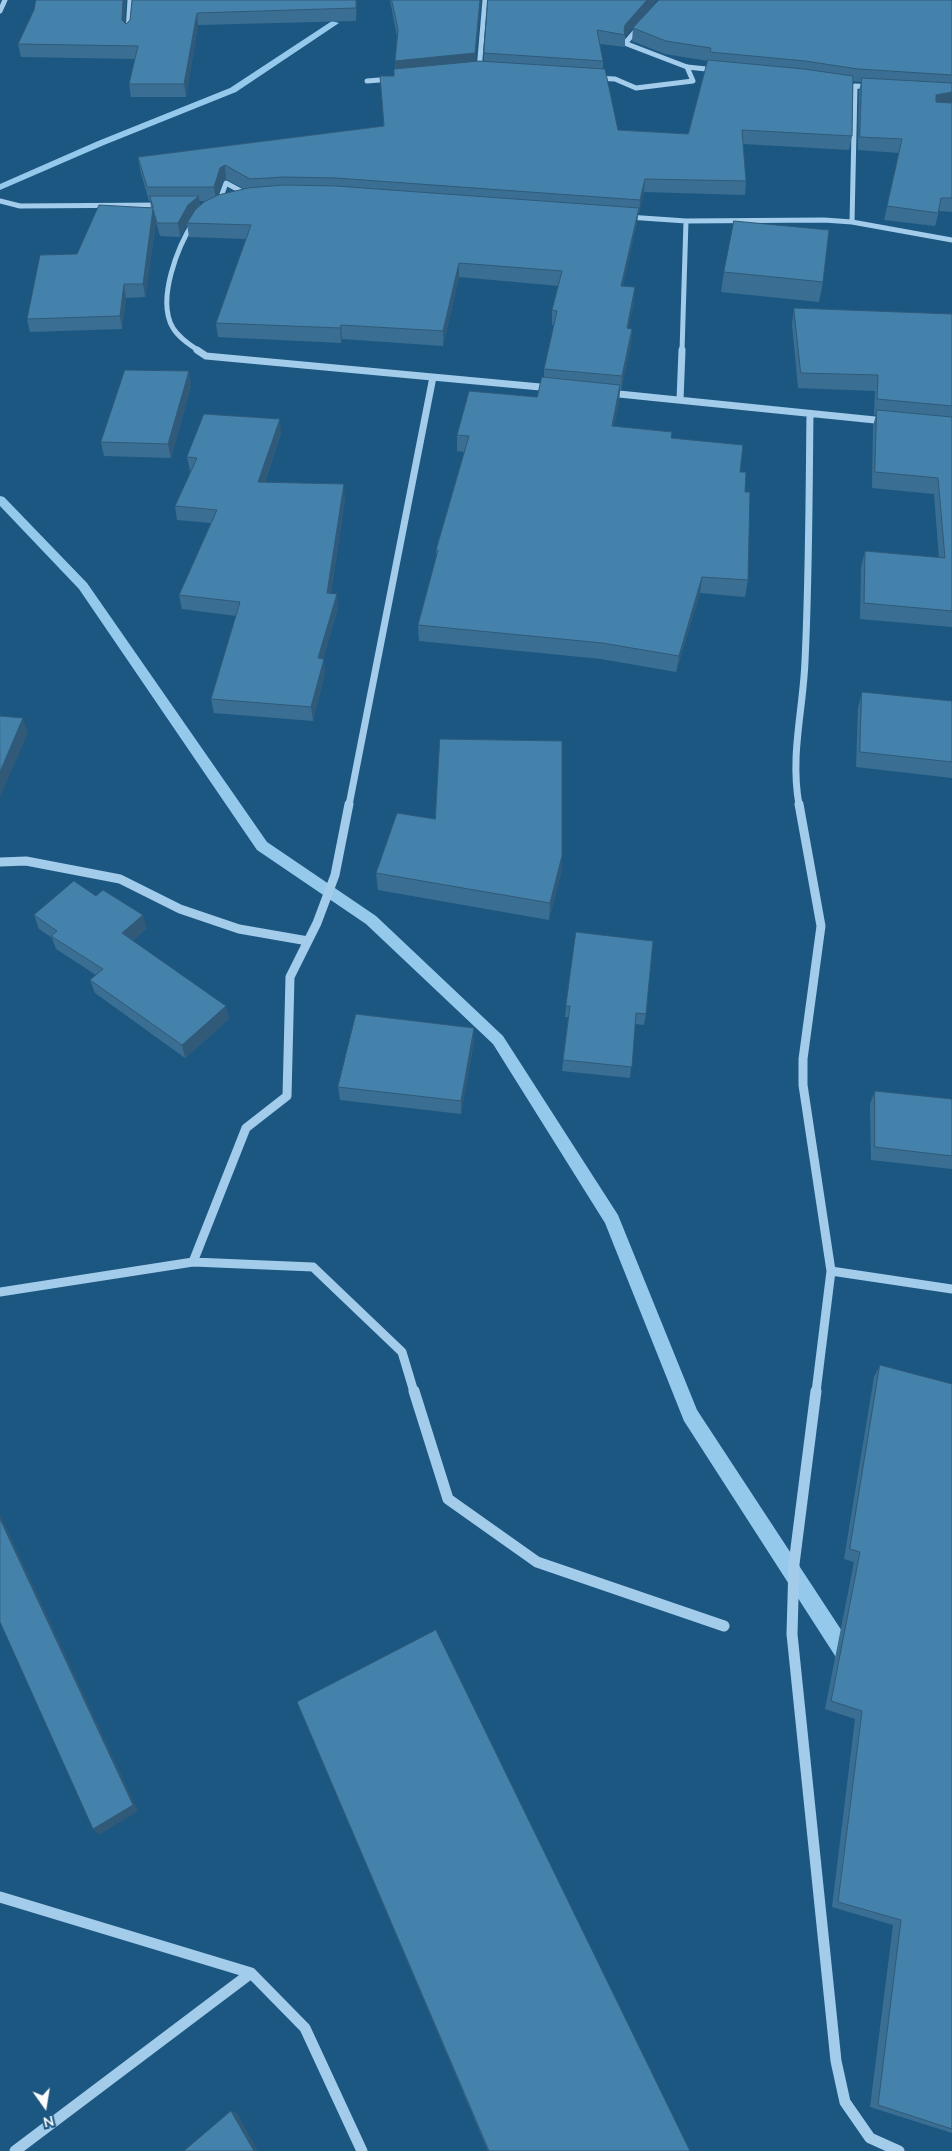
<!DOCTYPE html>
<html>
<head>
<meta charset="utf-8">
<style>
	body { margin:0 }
	#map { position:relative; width:952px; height:2151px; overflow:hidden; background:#1c5782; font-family:"Nunito Sans",sans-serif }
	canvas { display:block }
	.north { position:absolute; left:20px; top:2081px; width:50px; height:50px; -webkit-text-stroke:4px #1c5782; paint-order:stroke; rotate:167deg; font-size:14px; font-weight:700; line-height:20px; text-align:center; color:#fff }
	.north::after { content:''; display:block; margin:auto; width:18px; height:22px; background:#fff; clip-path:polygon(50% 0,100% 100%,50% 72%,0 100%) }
</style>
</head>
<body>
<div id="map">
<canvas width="952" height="2151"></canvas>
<div class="north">N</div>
</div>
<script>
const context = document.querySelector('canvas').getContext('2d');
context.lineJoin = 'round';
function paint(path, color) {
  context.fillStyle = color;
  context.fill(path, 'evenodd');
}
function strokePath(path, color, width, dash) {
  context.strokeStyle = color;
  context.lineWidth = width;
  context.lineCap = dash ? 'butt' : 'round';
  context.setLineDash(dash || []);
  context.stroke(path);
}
paint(new Path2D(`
	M 332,21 L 339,23 L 236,92 L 104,145 L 0,190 L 0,184 L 98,141 L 230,88 Z
	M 0,496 L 4,497 L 87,583 L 267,842 L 376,916 L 503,1036 L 618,1215 L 697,1410 L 855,1651 L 857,1658 L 855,1665 L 848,1667 L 841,1665 L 684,1421 L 605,1223 L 493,1044 L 366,924 L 257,850 L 79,589 L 0,506 Z`), '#95c9ec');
strokePath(new Path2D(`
	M 0,11 L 5,0
	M 641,25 L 627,41 L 627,44 L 687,67 L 716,70
	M 128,32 L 130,0
	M 479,70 L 485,0
	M 596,78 L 615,79 L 636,88 L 693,81 L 687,67
	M 367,81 L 392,79
	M 0,201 L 20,206 L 163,205
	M 218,205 L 226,183 L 248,195
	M 628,217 L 686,221 L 824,220 L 852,222 L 952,240
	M 194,221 C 178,246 156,300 173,328 C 179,338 190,345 199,351
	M 852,222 L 855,86 L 872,87
	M 682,351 L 686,221`), '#a2ccea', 5);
strokePath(new Path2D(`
	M 197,350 L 206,356 L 551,388
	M 609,393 L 885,421
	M 680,400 L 682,350
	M 349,805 L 433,377
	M 799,805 C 790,754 803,712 805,661 C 809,579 809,496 810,414`), '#a2ccea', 7);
strokePath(new Path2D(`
	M 799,804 L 821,926 L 803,1059 L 803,1085 L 831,1271 L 816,1392
	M 0,862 L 26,861 L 120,879 L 180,909 L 239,929 L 308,941
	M 193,1262 L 313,1267 L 402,1352 L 414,1392
	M 831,1271 L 952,1289
	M 0,1292 L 193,1262 L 246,1128 L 287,1096 L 290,977 L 317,923 L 335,875 L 349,804`), '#a2ccea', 9);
strokePath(new Path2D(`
	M 414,1391 L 448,1499 L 537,1562 L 724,1626
	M 816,1391 L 794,1564 L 792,1634 L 836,2061 L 845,2102 L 870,2138 L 899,2151
	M 0,1897 L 251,1973 L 305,2028 L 362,2151
	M 15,2151 L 251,1973`), '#a2ccea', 11);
paint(new Path2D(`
	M 36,0 L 126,0 L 124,23 L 126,24 L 130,20 L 132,0 L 357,0 L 356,21 L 198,25 L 186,97 L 131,97 L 129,84 L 135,59 L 21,57 L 18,44 L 34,10 Z
	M 390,0 L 481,0 L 475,62 L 484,61 L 484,53 L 657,0 L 625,36 L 625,47 L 600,44 L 603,61 L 603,69 L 618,130 L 688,134 L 708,61 L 665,54 L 632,41 L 633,28 L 952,0 L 952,212 L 939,211 L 935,226 L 884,220 L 899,153 L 858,150 L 859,91 L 861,82 L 853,81 L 852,136 L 849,150 L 743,144 L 746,181 L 745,195 L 644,192 L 639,213 L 638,213 L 637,222 L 623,286 L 634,302 L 628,329 L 632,329 L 631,344 L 621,391 L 620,391 L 619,401 L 614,426 L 672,432 L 671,438 L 740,472 L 745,492 L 748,580 L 745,597 L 700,593 L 676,672 L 601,659 L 419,641 L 418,625 L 436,558 L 436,550 L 464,452 L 457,451 L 457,435 L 537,397 L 544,378 L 544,369 L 554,325 L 552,325 L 552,310 L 559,286 L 459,277 L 443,346 L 342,339 L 341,343 L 218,337 L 216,323 L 246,239 L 189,237 L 187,224 L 180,237 L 160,236 L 156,222 L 145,297 L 126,298 L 122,329 L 30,332 L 27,319 L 77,254 L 151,208 L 150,201 L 149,201 L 140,170 L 138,157 L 383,126 L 395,69 L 395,61 L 397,37 ZM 226,179 L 244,189 L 217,196 L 222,182 ZM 199,201 L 207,201 L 200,206 Z
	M 724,272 L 823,282 L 819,302 L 721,292 Z
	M 794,308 L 952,314 L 952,627 L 860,619 L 861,567 L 865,551 L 939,558 L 934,494 L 872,488 L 873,426 L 876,415 L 874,415 L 875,391 L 798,388 L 792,324 Z
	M 191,386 L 171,458 L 104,456 L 101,442 Z
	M 281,433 L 265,482 L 345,499 L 331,593 L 338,608 L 323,659 L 325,673 L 313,721 L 214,713 L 211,699 L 236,616 L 182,609 L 179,595 L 211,523 L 177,520 L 175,506 L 191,471 L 190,471 L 187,457 Z
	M 862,692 L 952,701 L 952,778 L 856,767 L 858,708 Z
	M 562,856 L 561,873 L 549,920 L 378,890 L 376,873 Z
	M 34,915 L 147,928 L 132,941 L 229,1019 L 185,1058 L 95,993 L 90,980 L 96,975 L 56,949 L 52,938 L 39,929 Z
	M 566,1006 L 646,1014 L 644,1025 L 635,1024 L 630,1078 L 562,1071 L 568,1017 L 565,1017 Z
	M 474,1041 L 461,1114 L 340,1100 L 338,1087 Z
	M 875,1091 L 952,1099 L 952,1169 L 871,1160 L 870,1104 Z
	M 880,1365 L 952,1384 L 952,2133 L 870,2107 L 893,1925 L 832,1907 L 855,1719 L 825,1709 L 854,1562 L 844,1559 L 874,1377 Z
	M 297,1702 L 690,2151 L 488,2151 Z`), '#3a6f93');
paint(new Path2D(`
	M 123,0 L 126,0 L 124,33 L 122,20 Z
	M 356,0 L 357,0 L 356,21 Z
	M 480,0 L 481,0 L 475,66 L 396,74 L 395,61 Z
	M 647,0 L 657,0 L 625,36 L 625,35 L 623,34 L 625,25 Z
	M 197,13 L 198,25 L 186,97 L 184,84 Z
	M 952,92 L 952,104 L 933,108 L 936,95 Z
	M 225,165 L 226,179 L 222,182 L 216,201 L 214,187 L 220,168 Z
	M 645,179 L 644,192 L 639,213 L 640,200 Z
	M 199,196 L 200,209 L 187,223 L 187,224 L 180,237 L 178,223 L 188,205 Z
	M 639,208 L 637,222 L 620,301 L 621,286 Z
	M 153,209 L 156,222 L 145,297 L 143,284 Z
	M 459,263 L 459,277 L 443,346 L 443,331 Z
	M 124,284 L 126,298 L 122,329 L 120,316 Z
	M 635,287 L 634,302 L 626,343 L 627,328 Z
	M 341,325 L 342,339 L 341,343 L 340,328 Z
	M 632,329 L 631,344 L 621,391 L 622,376 Z
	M 189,371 L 191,386 L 171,458 L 168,444 Z
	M 620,385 L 619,401 L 611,443 L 612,426 Z
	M 280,419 L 281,433 L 260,496 L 258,482 Z
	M 344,484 L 345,499 L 329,607 L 327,593 Z
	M 702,577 L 700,593 L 676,672 L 679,656 Z
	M 337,594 L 338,608 L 319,672 L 318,658 Z
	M 324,659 L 325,673 L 313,721 L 311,707 Z
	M 23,718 L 28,733 L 0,797 L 0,772 Z
	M 562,856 L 561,873 L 549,920 L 550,903 Z
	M 143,915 L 147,928 L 125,947 L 122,933 Z
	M 226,1006 L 229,1019 L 185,1058 L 182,1045 Z
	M 474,1028 L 474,1041 L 461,1114 L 461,1101 Z
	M 0,1514 L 138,1811 L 99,1835 L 93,1829 L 0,1519 Z
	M 231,2111 L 237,2113 L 258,2151 L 254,2151 Z`), '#305a78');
const building = new Path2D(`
	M 36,0 L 123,0 L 122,20 L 126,24 L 130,20 L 132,0 L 356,0 L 356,8 L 197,13 L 184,84 L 129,84 L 138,46 L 18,44 L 34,10 Z
	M 392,0 L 480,0 L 475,53 L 395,61 L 398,30 Z
	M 488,0 L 647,0 L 625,25 L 624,31 L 625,35 L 597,30 L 603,61 L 484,53 Z
	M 659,0 L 952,0 L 952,75 L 858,69 L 805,61 L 710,52 L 711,48 L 666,41 L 633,28 Z
	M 708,60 L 804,69 L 853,76 L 852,136 L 742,130 L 746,181 L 645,179 L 640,200 L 336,178 L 284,177 L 250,179 L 225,165 L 220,168 L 214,187 L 147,187 L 138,157 L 384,126 L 380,76 L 394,76 L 394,69 L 479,61 L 605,69 L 618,130 L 688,134 Z
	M 862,78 L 952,83 L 952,92 L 936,95 L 936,102 L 952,103 L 952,198 L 941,198 L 938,213 L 887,206 L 902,139 L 860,137 Z
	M 284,185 L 336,186 L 639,208 L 621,286 L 635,287 L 627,328 L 632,329 L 622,376 L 544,369 L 557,311 L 552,310 L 562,271 L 459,263 L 443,331 L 341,325 L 340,328 L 216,323 L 251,225 L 187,223 L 195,210 L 204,202 L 218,195 L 248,188 Z
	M 150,196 L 199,196 L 188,205 L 178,223 L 157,223 L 153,209 L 143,284 L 124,284 L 120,316 L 27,319 L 40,255 L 77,254 L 99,205 L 153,208 Z
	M 734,221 L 829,230 L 823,282 L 724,272 Z
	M 794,308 L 952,314 L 952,406 L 877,399 L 878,375 L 801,373 Z
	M 125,370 L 189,371 L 168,444 L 101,442 Z
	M 542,377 L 620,385 L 612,426 L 672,432 L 671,438 L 743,445 L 740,472 L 746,472 L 745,492 L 750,492 L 748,580 L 702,577 L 679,656 L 602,643 L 418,625 L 438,550 L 436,550 L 469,436 L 457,435 L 469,391 L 537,397 Z
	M 877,410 L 952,417 L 952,611 L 864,603 L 865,551 L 945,558 L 938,478 L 875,472 Z
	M 204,414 L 280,419 L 258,482 L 344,484 L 327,593 L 337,594 L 318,658 L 324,659 L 311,707 L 211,699 L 240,602 L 179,595 L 217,510 L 175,506 L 197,458 L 187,457 Z
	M 862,692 L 952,701 L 952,762 L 860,752 Z
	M 0,716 L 23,718 L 0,772 Z
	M 440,739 L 562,741 L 562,856 L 550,903 L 376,873 L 397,813 L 435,819 Z
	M 74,881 L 96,896 L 103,890 L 143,915 L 122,933 L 226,1006 L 182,1045 L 90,980 L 103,969 L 51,936 L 57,931 L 34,915 Z
	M 576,932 L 653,941 L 646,1014 L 636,1013 L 632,1067 L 563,1060 L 570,1006 L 566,1006 Z
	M 356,1014 L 474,1028 L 461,1101 L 338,1087 Z
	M 875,1091 L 952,1099 L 952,1156 L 875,1147 Z
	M 880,1365 L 952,1384 L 952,2129 L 878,2105 L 901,1920 L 838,1902 L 862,1711 L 831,1701 L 860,1552 L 850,1549 Z
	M 0,1519 L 133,1805 L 93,1829 L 0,1622 Z
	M 436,1630 L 690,2151 L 489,2151 L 297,1702 Z
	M 231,2111 L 254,2151 L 184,2151 Z`);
paint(building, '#4481ab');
strokePath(building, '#305a78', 1);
</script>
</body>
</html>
